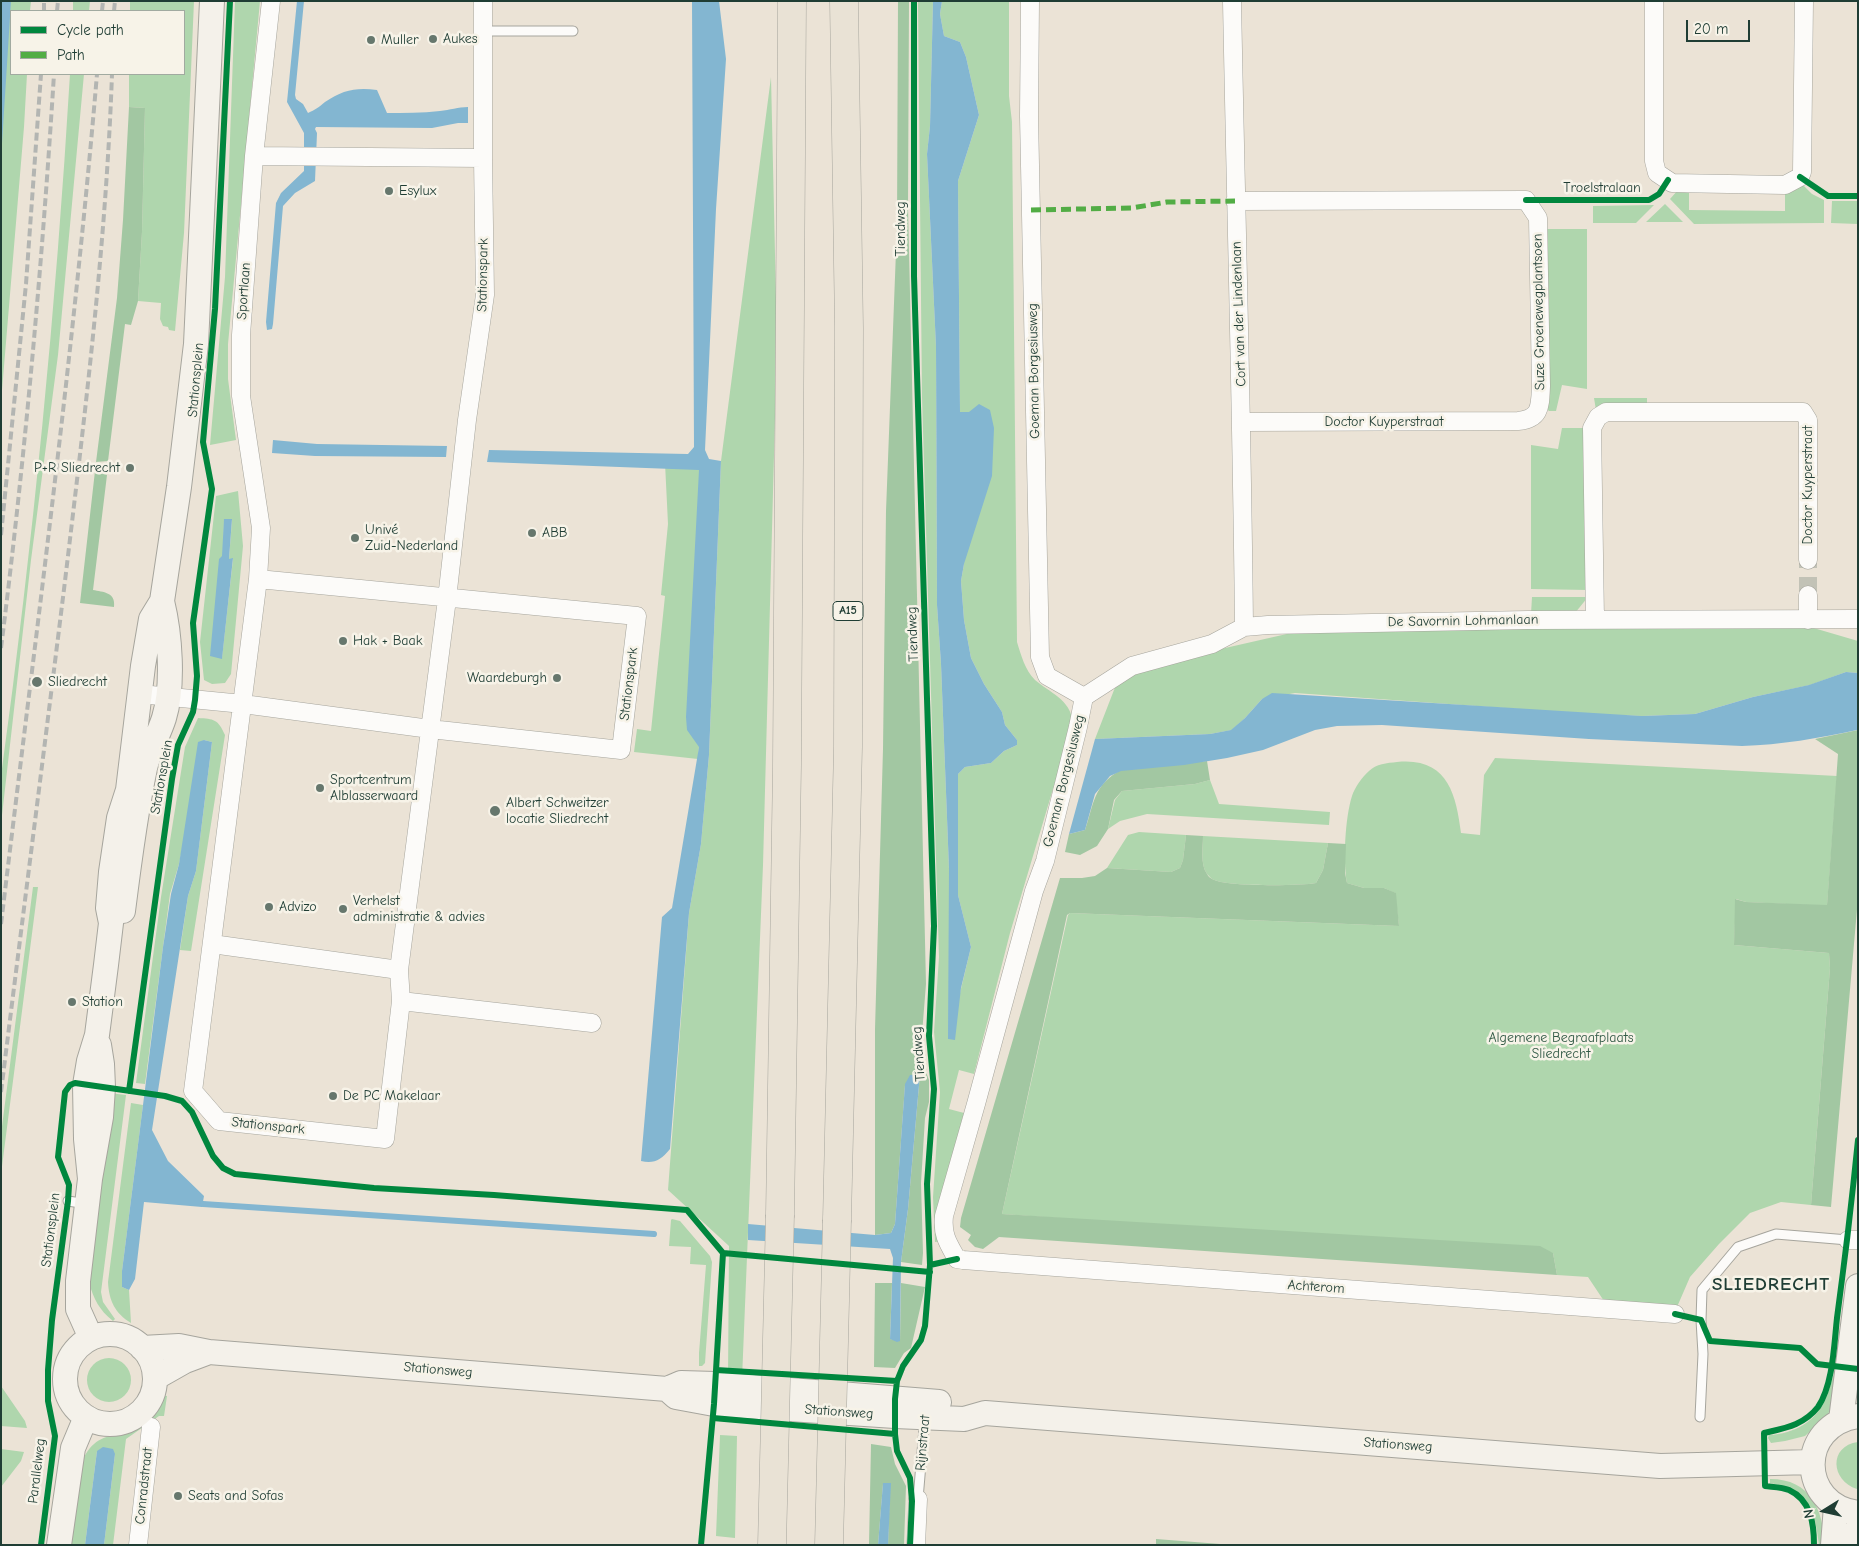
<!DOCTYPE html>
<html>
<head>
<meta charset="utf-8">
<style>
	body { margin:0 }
	#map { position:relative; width:1859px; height:1546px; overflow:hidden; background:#ebe3d6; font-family:"Comic Neue",sans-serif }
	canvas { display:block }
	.frame { position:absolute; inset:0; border:2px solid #1f3d34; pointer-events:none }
	.legend { position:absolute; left:10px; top:10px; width:175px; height:65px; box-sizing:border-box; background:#f7f3e8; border:1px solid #a1aaa0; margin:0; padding:6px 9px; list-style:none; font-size:15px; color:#1f3d34 }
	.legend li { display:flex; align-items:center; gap:10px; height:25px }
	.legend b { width:25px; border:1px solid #a1aaa0 }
	.north { position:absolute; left:1799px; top:1486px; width:50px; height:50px; -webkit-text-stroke:4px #f7f3e8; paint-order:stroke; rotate:260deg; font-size:14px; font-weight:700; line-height:20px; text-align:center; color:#1f3d34 }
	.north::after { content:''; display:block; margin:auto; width:18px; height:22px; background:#1f3d34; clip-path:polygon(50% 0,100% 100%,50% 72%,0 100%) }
	.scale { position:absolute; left:1686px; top:20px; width:64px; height:22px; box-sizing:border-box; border:2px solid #1f3d34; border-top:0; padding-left:6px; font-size:15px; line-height:18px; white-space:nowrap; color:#1f3d34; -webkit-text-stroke:4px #f7f3e8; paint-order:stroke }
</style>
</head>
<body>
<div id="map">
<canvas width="1859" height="1546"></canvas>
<div class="frame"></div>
<ul class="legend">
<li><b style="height:6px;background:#00873e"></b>Cycle path</li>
<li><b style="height:6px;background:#52ad45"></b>Path</li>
</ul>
<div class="north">N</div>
<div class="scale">20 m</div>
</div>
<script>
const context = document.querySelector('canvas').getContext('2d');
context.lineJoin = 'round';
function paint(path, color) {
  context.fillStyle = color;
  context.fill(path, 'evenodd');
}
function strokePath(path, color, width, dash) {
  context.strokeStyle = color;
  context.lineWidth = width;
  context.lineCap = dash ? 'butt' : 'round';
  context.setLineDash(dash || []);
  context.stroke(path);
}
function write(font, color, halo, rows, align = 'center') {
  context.font = font + ' "Comic Neue",sans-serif';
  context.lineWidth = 5;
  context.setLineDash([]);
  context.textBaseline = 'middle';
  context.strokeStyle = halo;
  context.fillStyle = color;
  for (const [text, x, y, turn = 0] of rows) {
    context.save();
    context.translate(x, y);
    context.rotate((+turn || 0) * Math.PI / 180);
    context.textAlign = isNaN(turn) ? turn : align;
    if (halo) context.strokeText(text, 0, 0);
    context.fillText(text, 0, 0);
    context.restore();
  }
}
paint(new Path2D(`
	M 1,1 L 31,1 L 30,11 L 11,11 L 11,74 L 27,74 L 24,127 L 1,402 Z
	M 73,1 L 90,1 L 89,11 L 73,11 Z
	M 130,1 L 194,1 L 184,233 L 175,331 L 169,330 L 168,327 L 163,326 L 160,319 L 161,303 L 138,301 L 142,232 L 145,108 L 129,107 L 129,74 L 184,74 L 184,11 L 130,11 Z
	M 235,1 L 260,1 L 228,344 L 228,379 L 236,440 L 210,445 L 225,277 Z
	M 918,1 L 933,1 L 930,126 L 927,154 L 936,347 L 937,605 L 941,664 L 949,869 L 949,1039 L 971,947 L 958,895 L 958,774 L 965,767 L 991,763 L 1004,751 L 1017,745 L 1017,740 L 1005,725 L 1002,712 L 984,684 L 971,658 L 964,620 L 961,581 L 964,564 L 969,412 L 960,413 L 958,181 L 979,115 L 966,57 L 960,42 L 944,36 L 940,14 L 942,1 L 1009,1 L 1009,96 L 1012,122 L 1017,642 C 1021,655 1025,670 1035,680 C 1050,693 1070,699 1073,722 L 1010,933 L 974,1074 L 959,1070 L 949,1109 L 964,1113 L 937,1216 L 942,1241 L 935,1242 L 933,1197 L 940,1092 L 934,1032 L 939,957 L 922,397 Z
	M 70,74 L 84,74 L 58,355 L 31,560 L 1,824 L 1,776 C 33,543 56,309 70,74 Z
	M 771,77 L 777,343 L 763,865 L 742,1379 L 728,1378 L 729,1246 L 668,1190 L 689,913 L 701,844 L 709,755 L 721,461 Z
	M 1802,184 L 1812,194 L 1824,200 L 1824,223 L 1694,224 L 1670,199 L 1678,190 L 1689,193 L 1689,210 L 1785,211 L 1785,194 L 1787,190 Z
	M 1832,201 L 1858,201 L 1858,224 L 1831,223 Z
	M 1665,204 L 1683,222 L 1646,222 Z
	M 1654,205 L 1636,223 L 1593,223 L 1593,206 Z
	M 1546,229 L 1587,229 L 1587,389 L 1562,385 L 1556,411 L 1549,411 L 1546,408 Z
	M 1594,398 L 1647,398 L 1647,405 L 1596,410 Z
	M 1562,428 L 1587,428 L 1588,590 L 1531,589 L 1531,445 L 1558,449 Z
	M 665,463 L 707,465 L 699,747 L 698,759 L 634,752 L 637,729 L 651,731 L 665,596 L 661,595 L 668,524 Z
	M 238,491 L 243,546 L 231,674 L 225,683 L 212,684 L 204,680 L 200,642 L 216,496 ZM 224,519 L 232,520 L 229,559 L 233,559 L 222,658 Z
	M 1532,597 L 1588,597 L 1575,613 L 1531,614 Z
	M 1800,624 L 1858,641 L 1858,673 L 1846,672 L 1810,685 L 1753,697 L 1695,714 L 1642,716 L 1588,714 L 1295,693 L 1262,699 L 1245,718 L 1232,730 L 1210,734 L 1095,739 L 1114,690 L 1122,676 L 1133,669 L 1313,628 Z
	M 198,718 C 214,719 218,719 225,735 L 191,951 L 180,950 L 188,896 L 196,871 L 212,742 L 204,740 L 179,864 L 170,894 L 145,1084 L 136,1083 L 161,897 L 185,747 Z
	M 1495,758 L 1837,776 L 1827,906 L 1746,902 L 1736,899 L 1734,945 L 1829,953 L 1830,968 L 1811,1205 L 1781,1202 L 1750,1213 L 1719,1244 L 1690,1277 L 1677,1307 L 1604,1301 L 1588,1277 L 1557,1275 L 1553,1253 L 1002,1214 L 1068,915 L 1070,913 L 1399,926 L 1395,893 L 1384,888 L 1364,888 L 1347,883 C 1343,861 1345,818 1352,796 C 1355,787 1362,777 1369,771 C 1376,764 1387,763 1397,762 C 1447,757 1456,793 1461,833 L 1480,835 L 1484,775 Z
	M 1210,780 L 1219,804 L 1330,812 L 1329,825 L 1147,814 L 1120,821 L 1108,829 L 1115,800 L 1122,791 L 1195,784 Z
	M 1139,832 L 1186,835 L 1183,860 L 1180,868 L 1171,872 L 1107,868 L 1128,835 Z
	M 1203,836 L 1328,843 L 1323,870 L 1316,883 C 1300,886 1225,887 1212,879 C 1212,879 1207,874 1207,874 C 1200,864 1203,847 1203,836 Z
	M 33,887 L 38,887 L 1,1174 L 1,1134 Z
	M 109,1093 L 126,1095 L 101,1292 L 103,1302 L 115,1319 L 113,1321 C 99,1310 94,1299 89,1283 Z
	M 131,1103 L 143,1105 L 122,1271 L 122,1287 L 129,1290 L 131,1323 C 115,1313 109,1301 108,1282 Z
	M 672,1219 L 680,1221 L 710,1256 L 712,1262 L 705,1363 L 702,1366 L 699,1366 L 699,1353 L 706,1265 L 690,1264 L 691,1247 L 669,1246 L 671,1220 Z
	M87 1380a22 22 0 1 1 44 0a22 22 0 1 1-44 0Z
	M 1835,1372 L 1838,1372 L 1832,1408 L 1825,1418 L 1805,1436 L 1785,1441 L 1771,1443 L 1768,1438 L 1769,1435 C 1794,1434 1817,1421 1826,1398 C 1830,1390 1831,1380 1835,1372 Z
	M 1,1386 L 25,1421 L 27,1428 L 1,1426 Z
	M 161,1395 L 167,1396 L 164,1416 L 159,1416 L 126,1439 L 113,1545 L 104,1545 L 115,1454 L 97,1451 L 85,1545 L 71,1545 L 83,1459 C 95,1436 105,1439 126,1430 C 143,1422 153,1411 161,1395 Z
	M 720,1435 L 737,1436 L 735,1538 L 716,1536 Z
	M 1858,1442 L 1858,1489 L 1857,1489 C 1831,1481 1828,1446 1858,1442 Z
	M 1,1449 L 24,1452 L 21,1461 L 1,1487 Z
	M 1770,1479 C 1811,1479 1823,1510 1825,1545 L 1819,1545 C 1815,1509 1808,1490 1770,1483 Z`), '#afd6ad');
paint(new Path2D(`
	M 898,1 L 909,1 L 908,207 L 926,984 L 922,1034 L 923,1064 L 929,1080 L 929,1102 L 925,1118 L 921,1183 L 923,1253 L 922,1265 L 901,1262 L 908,1209 L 920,1074 L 905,1085 L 895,1224 L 891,1233 L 875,1235 L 875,1029 L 883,749 L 886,511 L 897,225 Z
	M 129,107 L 145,108 L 142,232 L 138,301 L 131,325 L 125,324 L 108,461 L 96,462 L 117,298 L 123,220 Z
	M 95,471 L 101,471 L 107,475 L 93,590 C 103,592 116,592 114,607 L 80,603 Z
	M 1858,730 L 1858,898 L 1831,1207 L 1811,1205 L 1830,968 L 1829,953 L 1734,945 L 1735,899 L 1746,902 L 1827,905 L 1838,754 L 1815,739 Z
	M 1207,761 L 1210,780 L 1195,784 L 1122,791 L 1114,800 L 1108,829 L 1097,846 L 1080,855 L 1065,852 L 1069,834 L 1085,830 C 1094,804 1093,785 1121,770 Z
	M 1186,835 L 1203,836 C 1203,847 1200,864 1207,874 C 1208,876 1210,878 1212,879 C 1225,887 1300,886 1316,883 L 1323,870 L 1328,843 L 1346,844 L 1345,873 L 1347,883 L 1364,888 L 1384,888 L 1396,893 L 1399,926 L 1070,913 L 1067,915 L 1002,1214 L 1540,1246 L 1553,1253 L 1557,1275 L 999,1237 L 983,1249 L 975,1247 L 968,1240 L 971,1235 L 960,1227 L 961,1218 L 1060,878 L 1082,878 L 1095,876 L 1107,868 L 1171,872 L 1180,868 L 1183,860 Z
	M 875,1283 L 892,1283 L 890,1339 L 900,1341 L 901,1283 L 925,1287 L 911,1348 L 904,1353 L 895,1368 L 874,1367 Z
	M 871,1444 L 891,1447 L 895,1464 L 906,1486 L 904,1545 L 888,1545 L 890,1483 L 883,1484 L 878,1545 L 869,1545 Z
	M 1156,1539 L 1233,1545 L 1156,1545 Z`), '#a2c7a2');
paint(new Path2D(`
	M 1,1 L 11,1 L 1,159 Z
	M 297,1 L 304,1 L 295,95 L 296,99 L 303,104 L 308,113 C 315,110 319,107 325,102 C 342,90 357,87 377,90 L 387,113 C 404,113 422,113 440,111 C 450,110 458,107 468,107 L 468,123 L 458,123 L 432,128 L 316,127 L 315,129 L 317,133 L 315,181 L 295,193 L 283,206 L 273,324 L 272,329 L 267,330 L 266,322 L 276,203 L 281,193 L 304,171 L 304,133 L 287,102 Z
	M 692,1 L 719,1 L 726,59 L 716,209 L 705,450 L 709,459 L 721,461 L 709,755 L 701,844 L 689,913 L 670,1149 C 661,1160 654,1164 641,1161 L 662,917 L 672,908 L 699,747 L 687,730 L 686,717 L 699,470 L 487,462 L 489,450 L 688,454 L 694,447 Z
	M 933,1 L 942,1 L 940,14 L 944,36 L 960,42 L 966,57 L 979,115 L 958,181 L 960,412 L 969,412 L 979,404 L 990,410 L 994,428 L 992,476 L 964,564 L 961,581 L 964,620 L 971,658 L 984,684 L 1002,712 L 1005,725 L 1017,740 L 1017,745 L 1004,751 L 991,763 L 965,767 L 958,774 L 958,895 L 971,947 L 961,988 L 955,1040 L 948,1039 L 949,869 L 941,664 L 937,605 L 936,347 L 927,154 L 930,126 Z
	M 273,440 L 317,444 L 447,446 L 446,457 L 315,456 L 272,453 Z
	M 224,519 L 232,519 L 229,559 L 233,558 L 222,659 L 210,656 L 219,559 L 222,556 Z
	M 1846,672 L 1858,673 L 1857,730 C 1819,738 1781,745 1742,746 L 1589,739 L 1382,725 L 1337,726 L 1315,730 L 1263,750 L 1227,758 L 1184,765 L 1121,771 L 1110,776 L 1095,794 L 1085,830 L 1069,834 L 1095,739 L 1210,734 L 1231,730 L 1245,718 L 1262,699 L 1272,693 L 1642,716 L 1695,714 L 1753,697 L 1809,685 Z
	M 204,740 L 212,742 L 196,871 L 188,896 L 152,1130 L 168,1161 L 204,1196 L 202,1207 L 144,1202 L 135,1279 L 129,1290 L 122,1287 L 122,1271 L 163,947 L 171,894 L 179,864 L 198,742 Z
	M 920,1074 L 908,1209 L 901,1262 L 900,1341 L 897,1342 L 890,1339 L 893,1258 L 890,1249 L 748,1240 L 748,1224 L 875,1235 L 891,1233 L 895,1224 L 905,1084 L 910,1075 Z
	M 103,1447 L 113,1449 L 115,1454 L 104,1545 L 85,1545 L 97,1451 Z
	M 883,1483 L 891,1483 L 888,1545 L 878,1545 Z`), '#83b6d1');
strokePath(new Path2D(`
	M 203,1204 L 654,1234`), '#83b6d1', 6);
strokePath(new Path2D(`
	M 1808,595 L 1808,560`), '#c2c2b6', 18, [18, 9]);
const lane = new Path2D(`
	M 483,31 L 573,31
	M 68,1201 L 87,1204
	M 1700,1417 L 1703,1354 L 1701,1320 L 1702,1290 L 1738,1247 L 1776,1234 L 1848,1240
	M 918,1499 L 925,1417`);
const street = new Path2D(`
	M 1030,1 L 1029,116 L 1040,657 L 1047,676 L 1084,697 L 1078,727 L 1045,861 L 1034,891 L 976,1104 L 944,1216 C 942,1235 948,1243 957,1259 L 963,1260 L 1675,1314
	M 1232,1 C 1236,210 1242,418 1244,627
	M 1654,1 L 1654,161 L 1657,173 L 1672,183 L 1785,185 L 1800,177 L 1802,172 L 1804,1
	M 254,156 L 483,158 L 485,295 L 467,420 L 447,599 L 399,970 L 401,1001 L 385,1139 L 219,1121 L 193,1091 L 258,579 L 261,528 L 241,396 L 241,335 L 254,156 L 271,1
	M 483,158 L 483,1
	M 1235,201 L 1526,200 L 1538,218 L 1541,386 C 1540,406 1541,419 1518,421 L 1242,422
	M 1808,595 L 1808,620
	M 1595,620 L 1592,428 L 1598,417 L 1606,412 L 1803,412 L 1808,420 L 1808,560
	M 140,694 L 243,704 L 430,729 L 621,750 L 637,616 L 258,579
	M 1084,697 L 1132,666 L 1212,644 L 1244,627 L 1268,625 L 1528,620 L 1858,619
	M 212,944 L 399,970
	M 401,1001 L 592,1023
	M 1848,1240 L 1858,1240
	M 138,1545 L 151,1427
	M 916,1545 L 918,1499`);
const secondary = new Path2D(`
	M 123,911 C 129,863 135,815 145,768 C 149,751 159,734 164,718 C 174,685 170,634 162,601
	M 90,1179 L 86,1139 L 85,1085 L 89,1061 L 97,1035 L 106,965 L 111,923 L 108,908 L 111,872 L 119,818 L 128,790 L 143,666 L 151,619 L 162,601 L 179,487 L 196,344 L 212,1
	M65 1379a45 45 0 1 1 90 0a45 45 0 1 1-90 0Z
	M 91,1338 L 78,1309 L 78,1281 L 90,1179 L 101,1117 L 103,1087 L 102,1064 L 99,1045
	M 142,1348 L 179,1346 L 209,1352 L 667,1389 L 681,1383 L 715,1384 L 939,1402
	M 155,1378 L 185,1361 L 209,1352
	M 667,1389 L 676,1397 L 714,1404 L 895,1416 L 964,1419 L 985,1413 L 1660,1466 L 1812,1462
	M 1858,1416 C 1797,1425 1798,1505 1858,1513
	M 1841,1420 L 1858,1286
	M 59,1545 L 73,1448 L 86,1417
	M 1833,1545 L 1836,1506
	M 1857,1545 L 1858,1528`);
const highway = new Path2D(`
	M 780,1215 L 787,765 L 792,1
	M 837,1220 L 848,747 L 849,328 L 844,1`);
strokePath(lane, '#a6a59d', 11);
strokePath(street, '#a6a59d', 19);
strokePath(secondary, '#a6a59d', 26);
strokePath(highway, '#a6a59d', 29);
strokePath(lane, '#fcfbf9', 9);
strokePath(street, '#fcfbf9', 18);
strokePath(secondary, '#f4f1ea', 24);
strokePath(highway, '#e9e2d5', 28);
strokePath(new Path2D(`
	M 44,11 L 44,1
	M 57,11 L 58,1
	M 102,11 L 103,1
	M 114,11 L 115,1
	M 1,535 L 26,284 L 41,74
	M 1,648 C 25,457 42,266 54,74
	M 1,924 C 35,641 73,358 97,74
	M 1,1092 C 22,922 44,752 65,581 C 85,413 106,244 112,74`), '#b3b5b2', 4, [8, 4]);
const highwayBridge = new Path2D(`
	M 772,1545 L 780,1215
	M 829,1545 L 837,1220`);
strokePath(highwayBridge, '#a6a59d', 29, []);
strokePath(highwayBridge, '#e9e2d5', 28);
strokePath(new Path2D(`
	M 1031,210 L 1132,208 L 1167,202 L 1235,201`), '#52ad45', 5, [10, 5]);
strokePath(new Path2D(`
	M 914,1 L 914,276 L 934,926 L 929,1036 L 934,1089 L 927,1184 L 930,1265
	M 1800,177 L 1828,196 L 1858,196
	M 1526,200 L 1649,200 L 1659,194 L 1668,180
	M 129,1091 L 172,779 L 178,745 L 193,712 L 195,700 L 197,676 L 193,623 L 212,489 L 203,442 L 215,309 L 230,1
	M 723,1253 L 930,1272
	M 1675,1314 L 1701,1320 L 1710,1341 L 1800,1348 L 1817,1364 L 1858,1369
	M 716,1370 L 897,1381
	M 713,1418 L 895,1434
	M 41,1545 L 55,1436 L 48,1401 L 48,1370 L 52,1320 L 68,1201 L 69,1185 L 58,1157 L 65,1092 L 70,1085 L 75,1083 L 165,1096 L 182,1101 L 192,1112 L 213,1156 L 223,1168 L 235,1174 L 374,1188 L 494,1195 L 687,1210 L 723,1253 L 714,1404 L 701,1545
	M 910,1545 L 912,1501 L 910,1478 L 897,1451 L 895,1434 L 895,1399 L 897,1381 L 903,1366 L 921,1340 L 925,1326 L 930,1265 L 957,1259
	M 1814,1545 C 1814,1524 1811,1500 1789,1490 C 1782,1487 1772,1487 1765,1486 L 1764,1433 C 1785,1428 1804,1425 1818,1407 C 1833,1385 1834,1345 1837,1318 C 1845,1259 1852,1200 1858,1140`), '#00873e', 6);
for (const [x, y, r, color] of [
	[433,39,5,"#66776d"],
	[371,40,5,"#66776d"],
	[389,191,5,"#66776d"],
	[130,468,5,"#66776d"],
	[532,533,5,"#66776d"],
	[355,538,5,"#66776d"],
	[343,641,5,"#66776d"],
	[557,678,5,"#66776d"],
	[37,682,6,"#66776d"],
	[320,788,5,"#66776d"],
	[495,811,6,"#66776d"],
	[269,907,5,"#66776d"],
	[343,909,5,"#66776d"],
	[72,1002,5,"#66776d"],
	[333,1096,5,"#66776d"],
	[178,1496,5,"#66776d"]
]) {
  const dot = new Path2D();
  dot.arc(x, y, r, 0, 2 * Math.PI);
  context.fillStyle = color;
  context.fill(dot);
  strokePath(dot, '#f7f3e8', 2);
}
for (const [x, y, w] of [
	[848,611,30]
]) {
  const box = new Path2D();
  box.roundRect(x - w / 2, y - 9.5, w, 19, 4);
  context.fillStyle = '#f7f3e8';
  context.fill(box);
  strokePath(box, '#1f3d34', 1);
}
write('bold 12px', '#1f3d34', null, [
	["A15",848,611]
]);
write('14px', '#1f3d34', '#f7f3e8', [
	["Aukes",443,39],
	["Muller",381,40],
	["Esylux",399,191],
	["P+R Sliedrecht",120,468,"right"],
	["Univé",365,530],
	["Zuid-Nederland",365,546],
	["ABB",542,533],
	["Hak + Baak",353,641],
	["Waardeburgh",547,678,"right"],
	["Sliedrecht",48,682],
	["Sportcentrum",330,780],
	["Alblasserwaard",330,796],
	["Albert Schweitzer",506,803],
	["locatie Sliedrecht",506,819],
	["Verhelst",353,901],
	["administratie & advies",353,917],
	["Advizo",279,907],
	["Station",82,1002],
	["De PC Makelaar",343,1096],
	["Seats and Sofas",188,1496]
], 'left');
write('14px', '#1f3d34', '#f7f3e8', [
	["Troelstralaan",1602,188],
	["Tiendweg",901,229,-90],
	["Stationspark",483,275,-89],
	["Sportlaan",244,291,-86],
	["Suze Groenewegplantsoen",1539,312,-91],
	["Cort van der Lindenlaan",1239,314,-92],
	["Goeman Borgesiusweg",1034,371,-91],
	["Stationsplein",196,380,-85],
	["Doctor Kuyperstraat",1384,422],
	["Doctor Kuyperstraat",1808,485,-90],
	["De Savornin Lohmanlaan",1463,621,-1],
	["Tiendweg",913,634,-92],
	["Stationspark",629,684,-83],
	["Stationsplein",162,777,-80],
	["Goeman Borgesiusweg",1064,781,-76],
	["Tiendweg",919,1054,-94],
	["Stationspark",268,1126,6],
	["Stationsplein",51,1230,-83],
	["Achterom",1316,1287,4],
	["Stationsweg",438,1370,5],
	["Stationsweg",839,1412,4],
	["Rijnstraat",923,1443,-85],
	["Stationsweg",1398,1445,4],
	["Parallelweg",37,1471,-83],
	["Conradstraat",144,1486,-84]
]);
write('14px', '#325a46', '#f7f3e8', [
	["Algemene Begraafplaats",1561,1038],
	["Sliedrecht",1561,1054]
]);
context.letterSpacing = '1px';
write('bold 19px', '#1f3d34', '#f7f3e8', [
	["SLIEDRECHT",1771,1285]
]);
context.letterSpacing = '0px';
</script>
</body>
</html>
